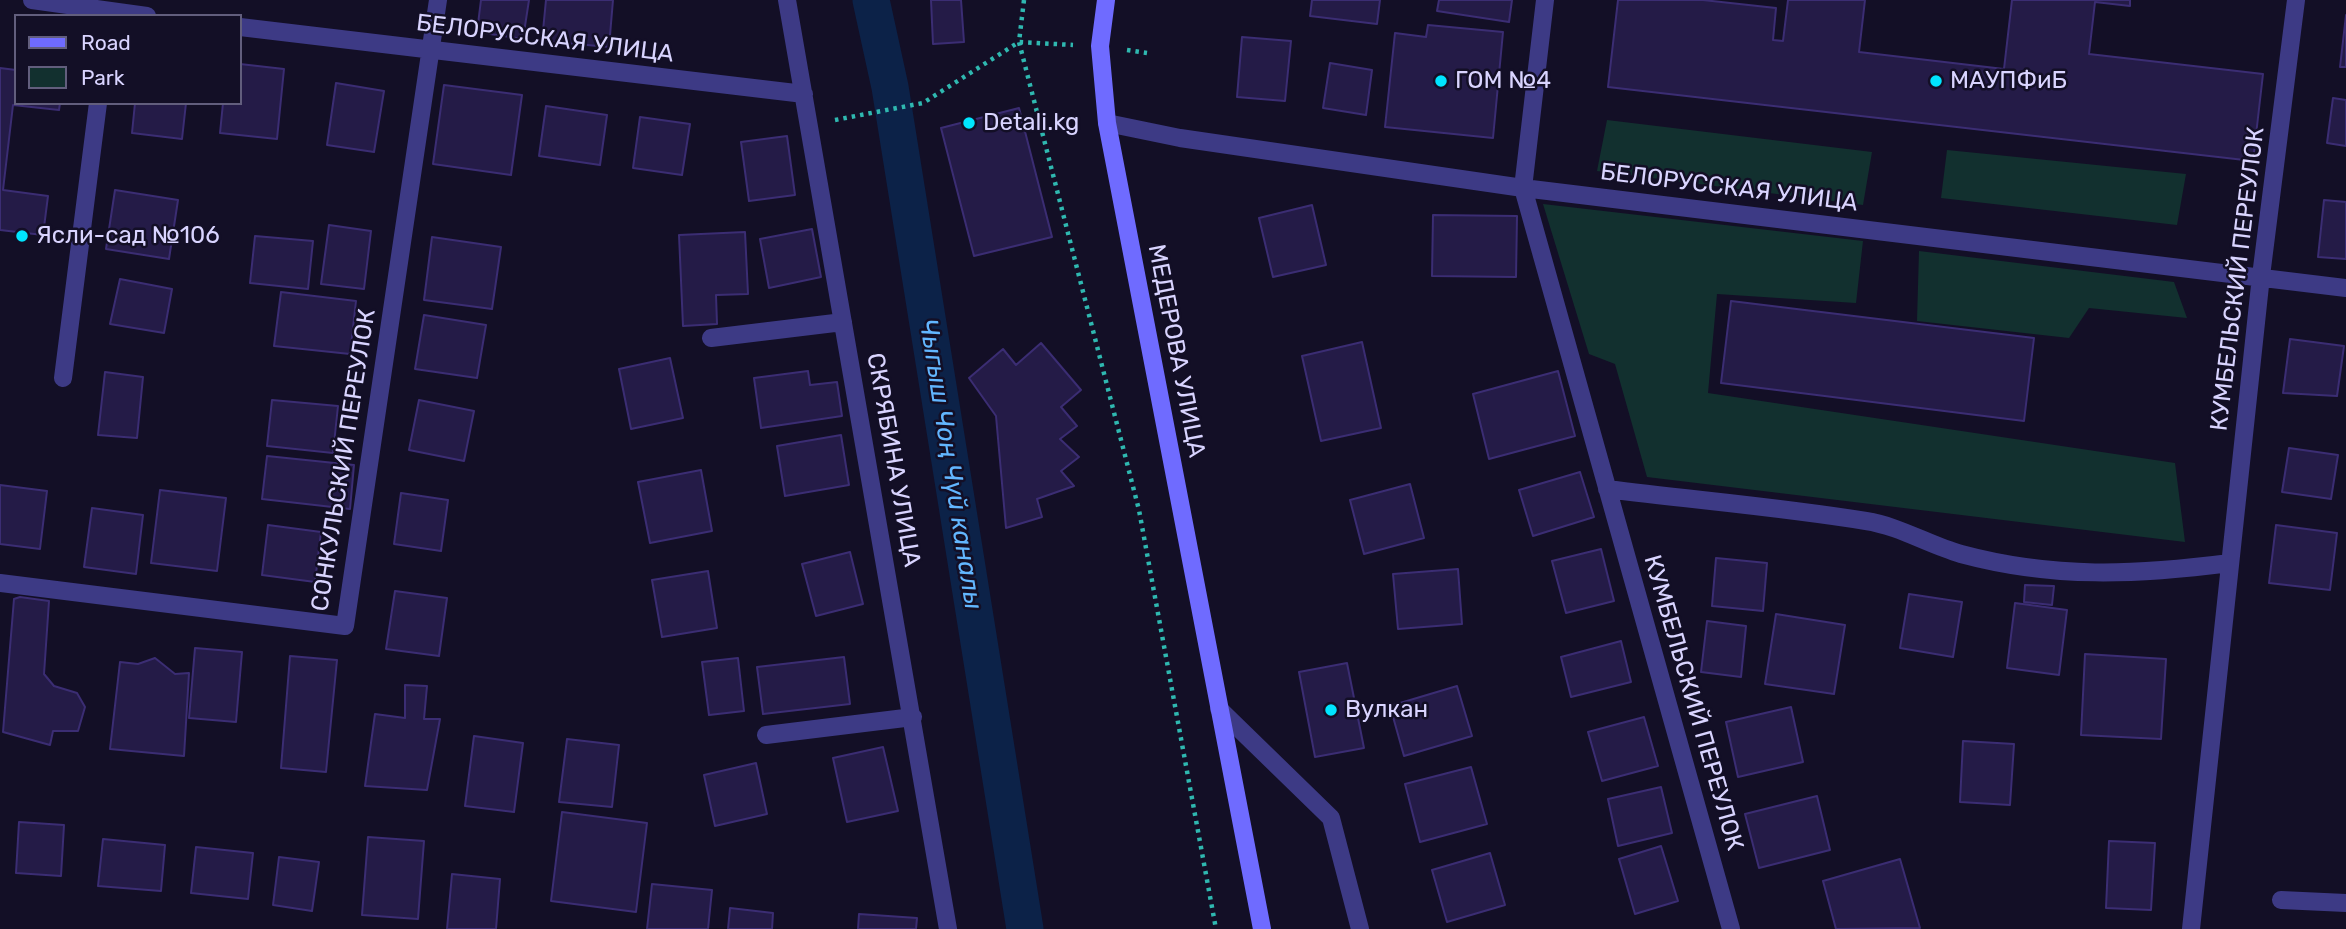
<!DOCTYPE html>
<html>
<head>
<meta charset="utf-8">
<style>
	body { margin:0 }
	#map { position:relative; width:2346px; height:929px; overflow:hidden; background:#130f26; font-family:Rubik,sans-serif }
	canvas { display:block }
	.legend { position:absolute; left:14px; top:14px; width:228px; height:91px; box-sizing:border-box; background:#130f26; border:2px solid #625e7d; margin:0; padding:9px 12px; list-style:none; font-size:21px; color:#d9d4ff }
	.legend li { display:flex; align-items:center; gap:14px; height:35px }
	.legend b { width:35px; border:2px solid #625e7d }
</style>
</head>
<body>
<div id="map">
<canvas width="2346" height="929"></canvas>
<ul class="legend">
<li><b style="height:9px;background:#6f6bff"></b>Road</li>
<li><b style="height:19px;background:#12302f"></b>Park</li>
</ul>
</div>
<script>
const context = document.querySelector('canvas').getContext('2d');
context.lineJoin = 'round';
function paint(path, color) {
  context.fillStyle = color;
  context.fill(path, 'evenodd');
}
function strokePath(path, color, width, dash) {
  context.strokeStyle = color;
  context.lineWidth = width;
  context.lineCap = dash ? 'butt' : 'round';
  context.setLineDash(dash || []);
  context.stroke(path);
}
function write(font, color, halo, rows, align = 'center') {
  context.font = font + ' Rubik,sans-serif';
  context.lineWidth = 5;
  context.setLineDash([]);
  context.textBaseline = 'middle';
  context.strokeStyle = halo;
  context.fillStyle = color;
  for (const [text, x, y, turn = 0] of rows) {
    context.save();
    context.translate(x, y);
    context.rotate((+turn || 0) * Math.PI / 180);
    context.textAlign = isNaN(turn) ? turn : align;
    if (halo) context.strokeText(text, 0, 0);
    context.fillText(text, 0, 0);
    context.restore();
  }
}
paint(new Path2D(`
	M 1607,120 L 1872,152 L 1863,205 L 1597,171 Z
	M 1947,150 L 2186,174 L 2177,225 L 1941,198 Z
	M 1543,204 L 1863,241 L 1856,303 L 1717,294 L 1708,393 L 2175,463 L 2185,542 L 1647,477 L 1615,364 L 1589,354 Z
	M 1919,251 L 2174,282 L 2187,318 L 2089,308 L 2069,338 L 1917,321 Z`), '#12302f');
strokePath(new Path2D(`
	M 871,0 L 890,87 L 1025,929`), '#0c2248', 37);
const building = new Path2D(`
	M 481,0 L 529,0 L 523,39 L 477,32 Z
	M 546,0 L 613,0 L 609,47 L 542,41 Z
	M 931,0 L 961,0 L 964,42 L 933,44 Z
	M 1312,0 L 1380,0 L 1377,24 L 1310,16 Z
	M 1439,0 L 1512,0 L 1509,22 L 1437,11 Z
	M 1618,0 L 1703,0 L 1776,8 L 1773,40 L 1783,41 L 1788,0 L 1865,0 L 1859,52 L 2004,69 L 2012,0 L 2130,0 L 2130,6 L 2095,2 L 2089,54 L 2263,74 L 2253,161 L 1608,87 Z
	M 2346,15 L 2346,67 L 2340,67 Z
	M 1428,25 L 1503,32 L 1493,138 L 1385,127 L 1395,33 L 1426,37 Z
	M 1242,37 L 1291,41 L 1285,101 L 1237,97 Z
	M 1330,63 L 1372,70 L 1366,115 L 1323,108 Z
	M 240,64 L 284,69 L 277,139 L 220,133 L 223,103 L 240,103 Z
	M 0,68 L 16,70 L 16,103 L 60,103 L 59,110 L 13,105 L 3,190 L 48,196 L 43,235 L 0,230 Z
	M 336,83 L 384,91 L 374,152 L 327,145 Z
	M 444,85 L 522,95 L 511,175 L 433,164 Z
	M 2333,98 L 2346,100 L 2346,146 L 2327,143 Z
	M 135,103 L 186,103 L 182,139 L 132,133 Z
	M 546,106 L 607,115 L 600,165 L 539,156 Z
	M 1019,108 L 1052,237 L 974,256 L 941,128 Z
	M 640,117 L 690,124 L 682,175 L 633,168 Z
	M 787,136 L 795,195 L 749,201 L 741,142 Z
	M 115,190 L 178,200 L 169,259 L 106,249 Z
	M 2324,200 L 2346,202 L 2346,259 L 2318,257 Z
	M 1312,205 L 1326,265 L 1273,277 L 1259,218 Z
	M 1433,215 L 1517,216 L 1516,277 L 1432,276 Z
	M 329,225 L 371,231 L 364,289 L 321,284 Z
	M 812,229 L 821,277 L 769,288 L 760,239 Z
	M 745,232 L 748,294 L 716,295 L 717,324 L 683,326 L 679,235 Z
	M 255,236 L 313,241 L 308,289 L 250,283 Z
	M 432,237 L 501,247 L 492,309 L 424,300 Z
	M 120,279 L 172,289 L 164,333 L 110,324 Z
	M 281,292 L 356,301 L 350,354 L 274,346 Z
	M 1731,301 L 2034,338 L 2024,421 L 1721,383 Z
	M 424,315 L 486,325 L 477,378 L 415,369 Z
	M 2290,339 L 2344,346 L 2337,396 L 2283,393 Z
	M 1362,342 L 1381,428 L 1321,441 L 1302,356 Z
	M 1041,343 L 1081,390 L 1061,407 L 1077,426 L 1060,439 L 1079,457 L 1061,471 L 1074,486 L 1037,499 L 1042,517 L 1006,528 L 996,416 L 969,378 L 1003,349 L 1016,365 Z
	M 670,358 L 683,418 L 631,429 L 619,369 Z
	M 808,371 L 810,385 L 837,382 L 842,416 L 761,428 L 754,378 Z
	M 1558,371 L 1575,436 L 1489,459 L 1473,394 Z
	M 105,372 L 143,377 L 137,438 L 98,435 Z
	M 272,400 L 338,406 L 333,453 L 267,446 Z
	M 419,400 L 474,411 L 464,461 L 409,450 Z
	M 841,435 L 849,485 L 785,496 L 777,446 Z
	M 2289,448 L 2338,455 L 2331,499 L 2282,492 Z
	M 267,456 L 354,465 L 350,509 L 262,499 Z
	M 701,470 L 712,531 L 650,543 L 638,482 Z
	M 1580,472 L 1594,517 L 1533,536 L 1519,490 Z
	M 1410,484 L 1424,538 L 1364,554 L 1350,500 Z
	M 0,485 L 47,491 L 40,549 L 0,544 Z
	M 160,490 L 226,498 L 217,571 L 151,563 Z
	M 401,493 L 448,500 L 441,551 L 394,544 Z
	M 92,508 L 143,515 L 136,574 L 84,567 Z
	M 268,525 L 321,532 L 315,582 L 262,575 Z
	M 2276,525 L 2337,533 L 2330,590 L 2269,583 Z
	M 1601,549 L 1614,601 L 1566,613 L 1552,561 Z
	M 850,552 L 863,604 L 816,616 L 802,564 Z
	M 1716,558 L 1767,563 L 1763,611 L 1712,606 Z
	M 1458,569 L 1462,624 L 1398,629 L 1393,574 Z
	M 708,571 L 717,628 L 662,637 L 652,580 Z
	M 2025,585 L 2054,586 L 2052,605 L 2024,602 Z
	M 395,591 L 447,598 L 439,656 L 386,649 Z
	M 1909,594 L 1962,602 L 1953,657 L 1900,648 Z
	M 20,597 L 49,601 L 44,674 L 54,686 L 77,693 L 85,707 L 78,731 L 53,731 L 50,745 L 3,732 L 14,599 Z
	M 2015,603 L 2067,610 L 2059,675 L 2007,668 Z
	M 1776,614 L 1845,625 L 1834,694 L 1765,684 Z
	M 1707,621 L 1746,626 L 1741,677 L 1701,672 Z
	M 1621,641 L 1631,682 L 1571,697 L 1561,657 Z
	M 195,648 L 242,652 L 236,722 L 189,718 Z
	M 2085,654 L 2166,659 L 2161,739 L 2081,735 Z
	M 290,656 L 337,660 L 326,772 L 281,768 Z
	M 844,657 L 850,704 L 763,714 L 757,667 Z
	M 155,658 L 175,674 L 189,673 L 184,756 L 110,749 L 120,662 L 138,664 Z
	M 738,658 L 744,711 L 709,715 L 702,662 Z
	M 1347,663 L 1364,748 L 1315,757 L 1299,672 Z
	M 405,685 L 427,686 L 424,719 L 440,719 L 427,790 L 365,786 L 375,714 L 405,718 Z
	M 1457,686 L 1472,736 L 1404,756 L 1390,706 Z
	M 1791,707 L 1803,762 L 1738,777 L 1726,722 Z
	M 1644,717 L 1658,766 L 1602,781 L 1588,732 Z
	M 474,736 L 523,743 L 514,812 L 465,806 Z
	M 567,739 L 619,745 L 612,807 L 559,802 Z
	M 1963,741 L 2014,744 L 2010,805 L 1960,802 Z
	M 883,747 L 898,811 L 847,822 L 833,758 Z
	M 756,763 L 767,814 L 715,826 L 704,775 Z
	M 1471,767 L 1487,824 L 1420,842 L 1405,784 Z
	M 1661,787 L 1672,833 L 1618,846 L 1608,799 Z
	M 1817,796 L 1830,850 L 1759,868 L 1745,814 Z
	M 562,812 L 647,823 L 636,912 L 551,901 Z
	M 19,822 L 64,825 L 61,876 L 16,873 Z
	M 368,837 L 424,841 L 418,919 L 362,915 Z
	M 103,839 L 165,845 L 161,891 L 98,886 Z
	M 2109,841 L 2155,843 L 2151,910 L 2106,908 Z
	M 1661,846 L 1678,901 L 1635,914 L 1619,859 Z
	M 196,847 L 253,853 L 248,899 L 191,893 Z
	M 1490,853 L 1505,905 L 1447,922 L 1432,870 Z
	M 279,857 L 319,862 L 312,911 L 273,905 Z
	M 1900,859 L 1920,928 L 1836,929 L 1823,881 Z
	M 452,874 L 500,879 L 496,929 L 447,929 Z
	M 652,884 L 712,890 L 708,929 L 647,929 Z
	M 730,908 L 773,913 L 772,929 L 728,929 Z
	M 859,914 L 917,918 L 916,929 L 858,929 Z`);
paint(building, '#241b47');
strokePath(building, '#3b2d73', 2);
strokePath(new Path2D(`
	M 1024,0 L 1019,42 L 1139,510 L 1216,929
	M 1127,50 L 1147,53
	M 835,120 L 923,103 L 1019,42 L 1073,45`), '#2fb8b0', 4.5, [3.5, 5]);
strokePath(new Path2D(`
	M 2281,900 L 2346,903`), '#3d3a85', 18);
strokePath(new Path2D(`
	M 32,0 L 147,16
	M 787,0 L 948,929
	M 1545,0 L 1523,188 L 1731,929
	M 240,27 L 804,94
	M 1107,123 L 1180,138 L 1523,188 L 2346,288
	M 711,338 L 843,322
	M 63,378 L 98,103
	M 1607,489 C 1693,500 1780,507 1866,521 C 1899,526 1929,545 1961,554 C 2054,579 2136,575 2230,563
	M 0,583 L 345,626 L 438,0
	M 1219,709 L 1331,818 L 1360,929
	M 766,735 L 913,717
	M 2191,929 L 2261,276 L 2296,0`), '#3d3a85', 18);
strokePath(new Path2D(`
	M 1106,0 L 1100,46 L 1107,123 L 1262,929`), '#6f6bff', 18);
for (const [x, y, r, color] of [
	[1441,81,7,"#00e5ff"],
	[1936,81,7,"#00e5ff"],
	[969,123,7,"#00e5ff"],
	[22,236,7,"#00e5ff"],
	[1331,710,7,"#00e5ff"]
]) {
  const dot = new Path2D();
  dot.arc(x, y, r, 0, 2 * Math.PI);
  context.fillStyle = color;
  context.fill(dot);
  strokePath(dot, '#130f26', 2.5);
}
write('24px', '#d9d4ff', '#130f26', [
	["БЕЛОРУССКАЯ УЛИЦА",545,39,7],
	["БЕЛОРУССКАЯ УЛИЦА",1729,188,7],
	["КУМБЕЛЬСКИЙ ПЕРЕУЛОК",2238,279,-83],
	["МЕДЕРОВА УЛИЦА",1176,351,79],
	["СОНКУЛЬСКИЙ ПЕРЕУЛОК",344,460,-81],
	["СКРЯБИНА УЛИЦА",893,460,80],
	["КУМБЕЛЬСКИЙ ПЕРЕУЛОК",1693,703,74]
]);
write('24px', '#d9d4ff', '#130f26', [
	["ГОМ №4",1455,81],
	["МАУПФиБ",1950,81],
	["Detali.kg",983,123],
	["Ясли-сад №106",36,236],
	["Вулкан",1345,710]
], 'left');
write('italic 26px', '#62b6ff', '#130f26', [
	["Чыгыш Чоң Чүй каналы",950,464,81]
]);
</script>
</body>
</html>
